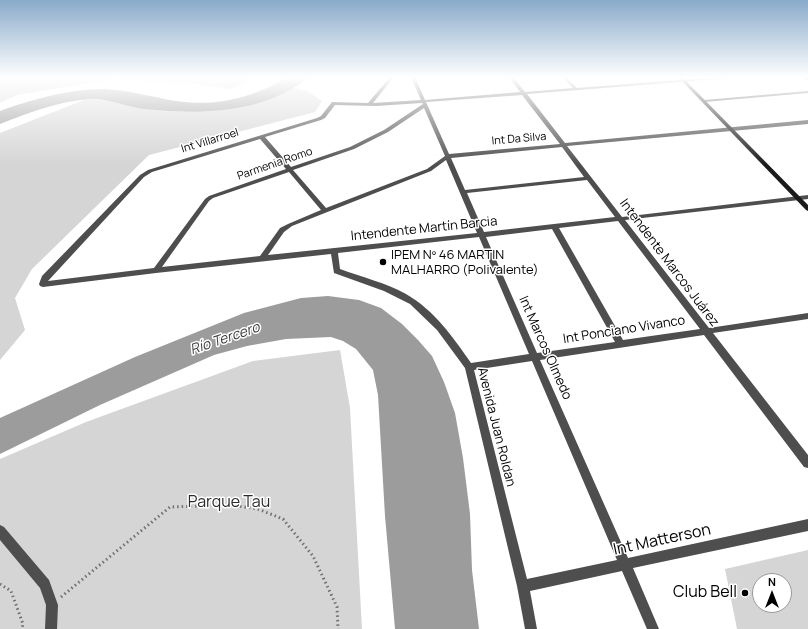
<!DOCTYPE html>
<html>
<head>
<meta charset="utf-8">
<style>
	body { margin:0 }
	#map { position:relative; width:808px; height:629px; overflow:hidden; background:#fff; font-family:Manrope,sans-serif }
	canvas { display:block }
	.north { position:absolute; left:752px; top:573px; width:40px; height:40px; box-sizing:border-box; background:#fff; border:1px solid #999; border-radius:50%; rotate:0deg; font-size:11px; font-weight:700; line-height:16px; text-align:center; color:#000 }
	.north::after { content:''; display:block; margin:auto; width:14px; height:18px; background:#000; clip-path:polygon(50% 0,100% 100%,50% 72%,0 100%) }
</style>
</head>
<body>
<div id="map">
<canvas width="808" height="629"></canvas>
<div class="north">N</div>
</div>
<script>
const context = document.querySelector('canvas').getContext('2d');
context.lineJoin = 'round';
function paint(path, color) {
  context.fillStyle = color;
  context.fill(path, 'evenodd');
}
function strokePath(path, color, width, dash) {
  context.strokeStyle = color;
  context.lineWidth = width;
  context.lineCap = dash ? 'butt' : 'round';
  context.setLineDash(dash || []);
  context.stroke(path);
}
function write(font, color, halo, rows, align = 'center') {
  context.font = font + ' Manrope,sans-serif';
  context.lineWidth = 3;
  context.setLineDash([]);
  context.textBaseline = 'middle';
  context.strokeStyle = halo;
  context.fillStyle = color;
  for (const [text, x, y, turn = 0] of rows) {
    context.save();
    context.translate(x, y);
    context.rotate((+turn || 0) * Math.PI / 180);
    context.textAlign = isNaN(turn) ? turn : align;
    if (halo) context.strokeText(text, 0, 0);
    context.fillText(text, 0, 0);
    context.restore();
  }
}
paint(new Path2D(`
	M 0,77 L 256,77 L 231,89 L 197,84 L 111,79 L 17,95 L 0,103 Z
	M 293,88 L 307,91 L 322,101 L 315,112 L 149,155 L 32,269 L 15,298 L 25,330 L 0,360 L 0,133 L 84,100 C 104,97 122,105 141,108 C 192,116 247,113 293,88 Z
	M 340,350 L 350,408 L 362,629 L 0,629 L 0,459 L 86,422 L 253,361 Z
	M 808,550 L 808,629 L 737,629 L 725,569 ZM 760,581 L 784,581 L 784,605 L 760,605 Z`), '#d5d5d5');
paint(new Path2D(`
	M 287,77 L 309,77 C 264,114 200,115 144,109 C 127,107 110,99 93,99 C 62,100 28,113 0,124 L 0,111 C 29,100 73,88 104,89 C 129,90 152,97 176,101 C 215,107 254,98 287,77 Z
	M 328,296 L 359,300 L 381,308 L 402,324 L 418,340 L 432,356 L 444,382 L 455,413 L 463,458 L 470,514 L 472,570 L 479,629 L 395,629 L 385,516 L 378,395 L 373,370 L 356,349 L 343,341 L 331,337 L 286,339 L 247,346 L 214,355 L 100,405 L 0,454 L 0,418 L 135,357 L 244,313 L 301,298 Z`), '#9c9c9c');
strokePath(new Path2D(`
	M 0,584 L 11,591 L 23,624 L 22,629
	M 61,597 L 170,507 L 232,505 L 258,509 L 283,519 L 313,556 L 337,607 L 338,629`), '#707070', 3, [1.5, 3]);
paint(new Path2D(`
	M 390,77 L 394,77 L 373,103 L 421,100 L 411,77 L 415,77 L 425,100 L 520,92 L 509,77 L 513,77 L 525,92 L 573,88 L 562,77 L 566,77 L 577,88 L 717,77 L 733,77 L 731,78 L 527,94 L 565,143 L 808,120 L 808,124 L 567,146 L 622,217 L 808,195 L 808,199 L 625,220 L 709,328 L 808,313 L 808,319 L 713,333 L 808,455 L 808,468 L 804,467 L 704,335 L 540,360 L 628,558 L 808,519 L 808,531 L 633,568 L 659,629 L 647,629 L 622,571 L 530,591 L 537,629 L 525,629 L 517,586 L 465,368 L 437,330 L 410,304 L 384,291 L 334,273 L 331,254 L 156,273 L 43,287 L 40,286 L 39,284 L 42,276 L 140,175 L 148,170 L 317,118 L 321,116 L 332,102 L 368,103 ZM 522,95 L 560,144 L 449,154 L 426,102 ZM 422,103 L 423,104 L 384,130 L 350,147 L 291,167 L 265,137 L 321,120 L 325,118 L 335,105 L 376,106 ZM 424,108 L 445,156 L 427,169 L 326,208 L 293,170 L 354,149 L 388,132 ZM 260,139 L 286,169 L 209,196 L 205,199 L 154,268 L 48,281 L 144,177 L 152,172 ZM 562,147 L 584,177 L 465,190 L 451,158 ZM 446,160 L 477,233 L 268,255 L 284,232 L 292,226 L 431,171 ZM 289,172 L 321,210 L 288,224 L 280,228 L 260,256 L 162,267 L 209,201 L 213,198 ZM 587,180 L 615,217 L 484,232 L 467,193 ZM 618,221 L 700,329 L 623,340 L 559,228 ZM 552,229 L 615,342 L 537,353 L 486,237 ZM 479,237 L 529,354 L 471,363 C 453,337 434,310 406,294 C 386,283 362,277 340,269 L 338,253 ZM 532,361 L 617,560 L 527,579 L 474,370 Z
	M 800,77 L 805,77 L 808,78 L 808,81 Z
	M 808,91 L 808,93 L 704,102 L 702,101 L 704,100 Z
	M 0,525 L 4,527 L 49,580 L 58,605 L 57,629 L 45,629 L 46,605 L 40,588 L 0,540 Z`), '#4e4e4e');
paint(new Path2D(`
	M 678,77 L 682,77 L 808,205 L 808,211 L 806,210 Z`), '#1b1b1b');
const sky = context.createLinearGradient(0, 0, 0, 165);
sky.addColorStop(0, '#89aaca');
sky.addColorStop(0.47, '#fff');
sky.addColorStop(1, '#ffffff00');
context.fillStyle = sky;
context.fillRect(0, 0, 808, 165);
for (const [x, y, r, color] of [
	[383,262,4,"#000"],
	[745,593,4,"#000"]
]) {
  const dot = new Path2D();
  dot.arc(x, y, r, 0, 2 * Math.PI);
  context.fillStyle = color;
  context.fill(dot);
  strokePath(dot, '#fff', 1.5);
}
write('11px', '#000', '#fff', [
	["Int Da Silva",519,139,-5],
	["Int Villarroel",210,141,-17],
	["Parmenia Romo",275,164,-19]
]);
write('13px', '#000', '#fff', [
	["Intendente Martín Barcia",424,229,-6],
	["Intendente Marcos Juárez",669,263,53],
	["Int Ponciano Vivanco",624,330,-9],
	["Int Marcos Olmedo",545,348,66],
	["Avenida Juan Roldan",496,427,76]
]);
write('13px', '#000', '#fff', [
	["IPEM Nº 46 MARTIN",391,255],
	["MALHARRO (Polivalente)",391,270]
], 'left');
write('italic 14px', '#3d3d3d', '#fff', [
	["Río Tercero",225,339,-19]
]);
write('16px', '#2c2c2c', '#fff', [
	["Parque Tau",229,503]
]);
write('16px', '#000', '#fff', [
	["Int Matterson",662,540,-12]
]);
write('16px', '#000', '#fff', [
	["Club Bell",737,593]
], 'right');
</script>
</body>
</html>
